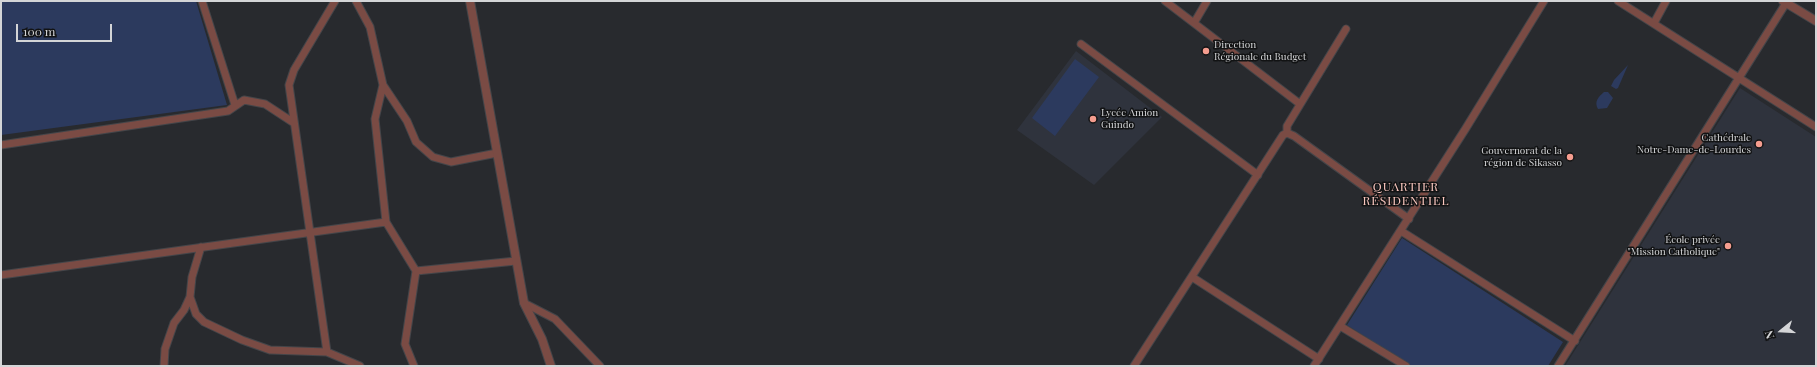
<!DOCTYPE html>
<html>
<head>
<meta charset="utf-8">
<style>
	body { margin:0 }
	#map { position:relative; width:1817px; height:367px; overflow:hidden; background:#282a2e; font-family:"Playfair Display",serif }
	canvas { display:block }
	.frame { position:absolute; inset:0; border:2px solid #d4d5d7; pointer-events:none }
	.north { position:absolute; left:1761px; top:311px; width:40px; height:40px; -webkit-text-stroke:3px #121314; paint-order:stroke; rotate:252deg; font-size:11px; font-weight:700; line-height:16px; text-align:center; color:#d4d5d7 }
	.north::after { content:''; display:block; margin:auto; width:14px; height:18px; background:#d4d5d7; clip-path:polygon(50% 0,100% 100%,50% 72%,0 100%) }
	.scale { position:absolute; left:16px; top:24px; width:96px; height:18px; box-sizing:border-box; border:2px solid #d4d5d7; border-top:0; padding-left:5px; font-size:12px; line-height:14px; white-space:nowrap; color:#d4d5d7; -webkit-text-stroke:3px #121314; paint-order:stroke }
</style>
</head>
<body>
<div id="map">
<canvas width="1817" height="367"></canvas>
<div class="frame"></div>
<div class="north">N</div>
<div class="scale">100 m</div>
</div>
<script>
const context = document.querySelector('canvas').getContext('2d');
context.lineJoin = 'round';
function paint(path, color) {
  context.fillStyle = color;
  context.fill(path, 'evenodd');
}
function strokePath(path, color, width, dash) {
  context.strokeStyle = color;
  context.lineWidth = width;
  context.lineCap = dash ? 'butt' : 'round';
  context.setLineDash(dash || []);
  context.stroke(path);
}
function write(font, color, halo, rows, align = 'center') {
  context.font = font + ' "Playfair Display",serif';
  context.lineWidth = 3;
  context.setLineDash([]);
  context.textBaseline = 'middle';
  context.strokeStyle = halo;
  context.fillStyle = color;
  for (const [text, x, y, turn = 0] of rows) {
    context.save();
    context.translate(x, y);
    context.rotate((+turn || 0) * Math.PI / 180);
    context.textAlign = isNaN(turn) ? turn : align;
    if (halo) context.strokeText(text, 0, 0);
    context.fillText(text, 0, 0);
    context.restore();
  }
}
paint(new Path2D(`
	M 1076,51 L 1162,117 L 1094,185 L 1017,130 Z
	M 1740,88 L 1816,137 L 1816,366 L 1565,366 Z`), '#2f333d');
paint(new Path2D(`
	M 1,1 L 196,1 L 227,105 L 1,135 Z
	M 1075,59 L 1099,77 L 1055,136 L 1032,118 Z
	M 1628,65 L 1618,88 L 1616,89 L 1611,86 L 1614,80 Z
	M 1604,92 L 1608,92 L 1613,98 L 1607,108 L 1598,109 C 1594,102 1598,97 1604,92 Z
	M 1402,238 L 1563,342 L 1548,366 L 1411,366 L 1347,325 Z`), '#2c3a5e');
const minor = new Path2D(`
	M 202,1 L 235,105
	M 356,1 L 370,27 L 383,85 L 407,121 L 416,142 L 433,157 L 451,162 L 497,153
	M 1165,1 L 1300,104
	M 1618,1 L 1816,127
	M 1194,23 L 1207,1
	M 1654,23 L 1666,1
	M 1081,44 L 1258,175
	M 383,85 L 375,119 L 386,222 L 416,271 L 405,344 L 414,366
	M 1287,133 L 1294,136 L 1409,219
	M 1,145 L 228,111 L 244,100 L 265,104 L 294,123
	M 1401,231 L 1575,341
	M 416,271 L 516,261
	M 1,275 L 386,222
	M 1192,277 L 1319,359
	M 190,297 L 196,314 L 204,322 L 242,340 L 270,350 L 327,352 L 360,366
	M 524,303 L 555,319 L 600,366
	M 1340,326 L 1406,366
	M 327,352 L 289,85 L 294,70 L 335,1
	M 164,366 L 165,349 L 174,323 L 184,310 L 190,297 L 192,277 L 201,247
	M 1134,366 L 1283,135 L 1287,133 L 1287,126 L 1346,29
	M 1314,366 L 1466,128 L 1544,1
	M 1558,366 L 1786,3`);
const tertiary = new Path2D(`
	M 470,1 L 524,303 L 542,339 L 551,366
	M 1783,1 L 1816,21`);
strokePath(minor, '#444549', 9);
strokePath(tertiary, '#444549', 10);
strokePath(minor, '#7a4b44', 7);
strokePath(tertiary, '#7a4b44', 8);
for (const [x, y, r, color] of [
	[1206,51,4,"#f59d8f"],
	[1093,119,4,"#f59d8f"],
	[1759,144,4,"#f59d8f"],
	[1570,157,4,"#f59d8f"],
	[1728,246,4,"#f59d8f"]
]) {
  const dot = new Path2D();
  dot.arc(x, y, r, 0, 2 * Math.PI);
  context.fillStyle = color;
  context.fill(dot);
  strokePath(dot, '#121314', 1.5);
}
write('10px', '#d4d5d7', '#121314', [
	["Direction",1214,45,"left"],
	["Régionale du Budget",1214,57,"left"],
	["Lycée Amion",1101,113,"left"],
	["Guindo",1101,125,"left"],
	["Cathédrale",1751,138],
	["Notre-Dame-de-Lourdes",1751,150],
	["Gouvernorat de la",1562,151],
	["région de Sikasso",1562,163],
	["École privée",1720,240],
	["\"Mission Catholique\"",1720,252]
], 'right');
context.letterSpacing = '1px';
write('12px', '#fbc8c0', '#121314', [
	["QUARTIER",1406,187],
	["RÉSIDENTIEL",1406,201]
]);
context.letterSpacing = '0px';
</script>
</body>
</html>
